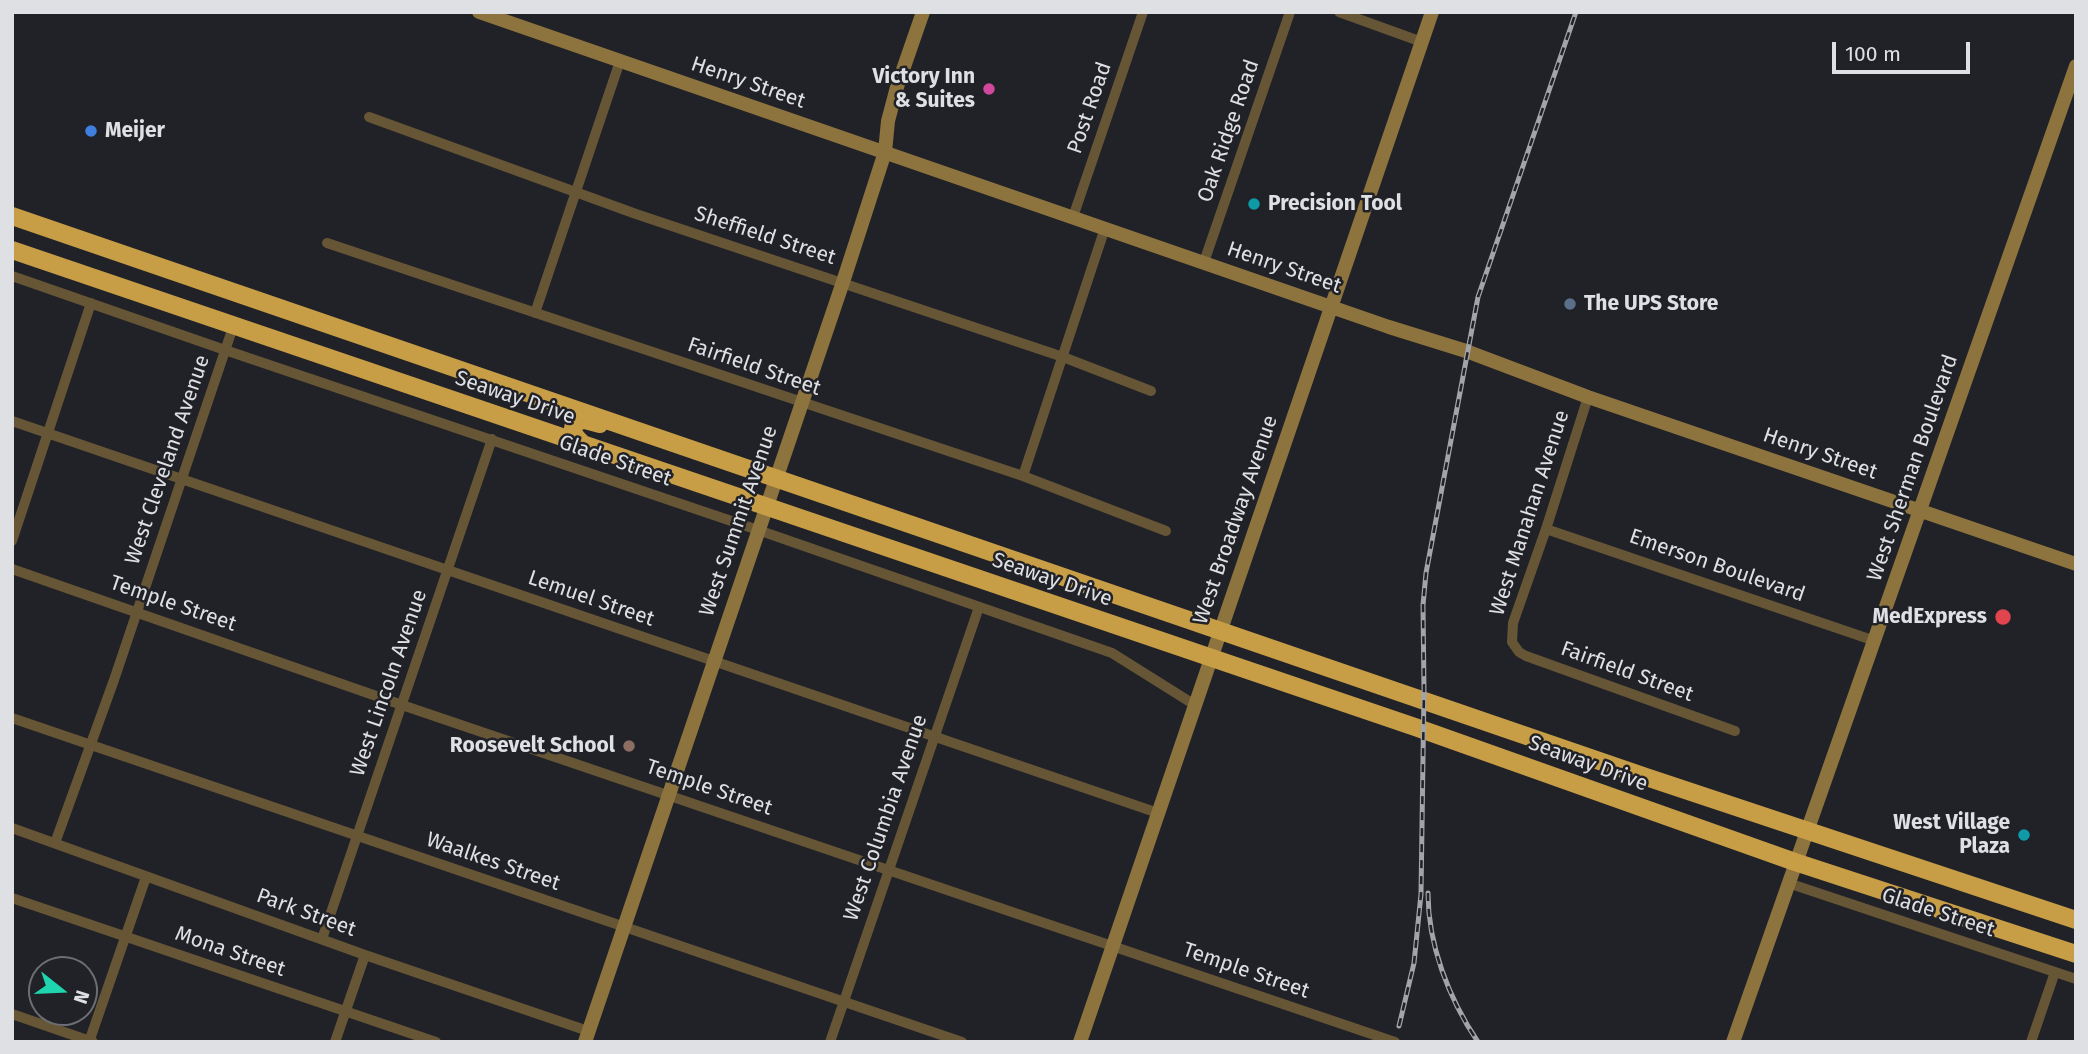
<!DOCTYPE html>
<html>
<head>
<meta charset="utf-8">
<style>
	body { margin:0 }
	#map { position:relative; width:2088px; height:1054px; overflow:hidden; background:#212228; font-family:"Fira Sans",sans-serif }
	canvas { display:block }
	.frame { position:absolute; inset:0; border:14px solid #dfe0e4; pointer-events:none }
	.north { position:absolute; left:28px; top:956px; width:70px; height:70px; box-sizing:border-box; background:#212228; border:2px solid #6d6e73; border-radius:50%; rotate:108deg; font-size:19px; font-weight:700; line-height:28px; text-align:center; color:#dfe0e4 }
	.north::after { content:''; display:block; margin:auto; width:24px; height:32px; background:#1ed5b0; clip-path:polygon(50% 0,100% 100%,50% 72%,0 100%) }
	.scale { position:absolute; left:1832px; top:42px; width:138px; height:32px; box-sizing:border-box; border:4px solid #dfe0e4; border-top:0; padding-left:9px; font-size:21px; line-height:24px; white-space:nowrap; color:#dfe0e4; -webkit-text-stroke:5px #212228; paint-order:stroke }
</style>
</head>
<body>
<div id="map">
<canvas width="2088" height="1054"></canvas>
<div class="frame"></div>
<div class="north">N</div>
<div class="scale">100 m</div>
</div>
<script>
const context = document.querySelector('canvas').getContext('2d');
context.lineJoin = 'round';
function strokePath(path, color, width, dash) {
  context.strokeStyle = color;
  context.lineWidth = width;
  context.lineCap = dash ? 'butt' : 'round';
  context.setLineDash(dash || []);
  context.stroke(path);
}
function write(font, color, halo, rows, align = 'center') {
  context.font = font + ' "Fira Sans",sans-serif';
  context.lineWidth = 5;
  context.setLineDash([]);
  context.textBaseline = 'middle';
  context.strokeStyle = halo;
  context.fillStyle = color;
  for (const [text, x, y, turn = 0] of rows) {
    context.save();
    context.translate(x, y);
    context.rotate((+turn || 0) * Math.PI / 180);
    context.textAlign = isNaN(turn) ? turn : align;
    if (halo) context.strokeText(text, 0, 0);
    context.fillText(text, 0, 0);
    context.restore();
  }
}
strokePath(new Path2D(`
	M 1339,12 L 1422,42
	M 369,117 L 636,214 L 1063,357 L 1151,391
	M 1073,217 L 1143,12
	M 327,243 L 1023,476 L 1166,531
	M 1204,262 L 1290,12
	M 12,276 L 225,350 L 758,530 L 1112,653 L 1195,705
	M 535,313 L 620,61
	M 1588,397 L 1546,529 L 1513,623 L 1512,642 L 1519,652 L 1526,656 L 1735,731
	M 12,421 L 1158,813
	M 1023,476 L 1105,228
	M 1546,529 L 1875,641
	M 12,541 L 91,303
	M 12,569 L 402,705 L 1395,1042
	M 12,718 L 962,1042
	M 12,828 L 365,955 L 588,1031
	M 55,843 L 114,680 L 233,327
	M 1788,883 L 2076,979
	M 12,898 L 436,1042
	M 322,939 L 492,439
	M 12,1014 L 93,1042
	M 89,1042 L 146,877
	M 335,1042 L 365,955
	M 830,1042 L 979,607
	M 2031,1042 L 2055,972`), '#675636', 10);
strokePath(new Path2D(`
	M 479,12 L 1389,327 L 1466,351 L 1588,397 L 2076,564
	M 585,1042 L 843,282 L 885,152 L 888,121 L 897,87 L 923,12
	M 1080,1042 L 1432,12
	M 1733,1042 L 2076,66`), '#8d733e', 14);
strokePath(new Path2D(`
	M 12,216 L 1646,777 L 2076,920
	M 12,250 L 1415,727 L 1795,862 L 2076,954
	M 585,446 C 578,439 569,433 575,422 L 585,420 L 600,424`), '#c79d46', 18);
const rail = new Path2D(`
	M 1428,893 C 1428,945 1449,999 1478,1042
	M 1399,1026 L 1414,963 L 1421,894 L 1424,690 L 1423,605 L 1426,573 L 1478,297 L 1576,12`);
strokePath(rail, '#a3a4a9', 5);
strokePath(rail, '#212228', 2.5, [8]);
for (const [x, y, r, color] of [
	[989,89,7,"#d1479c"],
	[91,131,7,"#3f7fe0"],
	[1254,204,7,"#0f9aa8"],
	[1570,304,7,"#5c6f8a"],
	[2003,617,9,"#e0444e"],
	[629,746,7,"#8d6e63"],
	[2024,835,7,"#0f9aa8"]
]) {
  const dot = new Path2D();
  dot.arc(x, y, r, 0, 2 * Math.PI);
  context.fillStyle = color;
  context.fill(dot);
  strokePath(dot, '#212228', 2.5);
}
write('bold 21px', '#dfe0e4', '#212228', [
	["Victory Inn",975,77],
	["& Suites",975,101],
	["Meijer",105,131,"left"],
	["Precision Tool",1268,204,"left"],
	["The UPS Store",1584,304,"left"],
	["MedExpress",1987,617],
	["Roosevelt School",615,746],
	["West Village",2010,823],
	["Plaza",2010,847]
], 'right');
write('21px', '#dfe0e4', '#212228', [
	["Henry Street",748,83,19],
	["Post Road",1090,108,-71],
	["Oak Ridge Road",1229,131,-71],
	["Sheffield Street",765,236,18],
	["Henry Street",1284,268,19],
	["Fairfield Street",754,367,19],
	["Seaway Drive",515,398,19],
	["Henry Street",1820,454,19],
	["West Cleveland Avenue",168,460,-71],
	["Glade Street",615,461,19],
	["West Sherman Boulevard",1913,468,-71],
	["West Manahan Avenue",1530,513,-72],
	["West Broadway Avenue",1236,520,-71],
	["West Summit Avenue",739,521,-71],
	["Emerson Boulevard",1717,566,19],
	["Seaway Drive",1052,580,19],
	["Lemuel Street",591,599,19],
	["Temple Street",173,604,19],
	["Fairfield Street",1627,672,20],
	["West Lincoln Avenue",389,683,-71],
	["Seaway Drive",1588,764,20],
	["Temple Street",709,788,19],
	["West Columbia Avenue",886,818,-71],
	["Waalkes Street",493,862,19],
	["Park Street",306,913,20],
	["Glade Street",1938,913,18],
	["Mona Street",230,952,19],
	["Temple Street",1246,971,19]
]);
</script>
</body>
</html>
